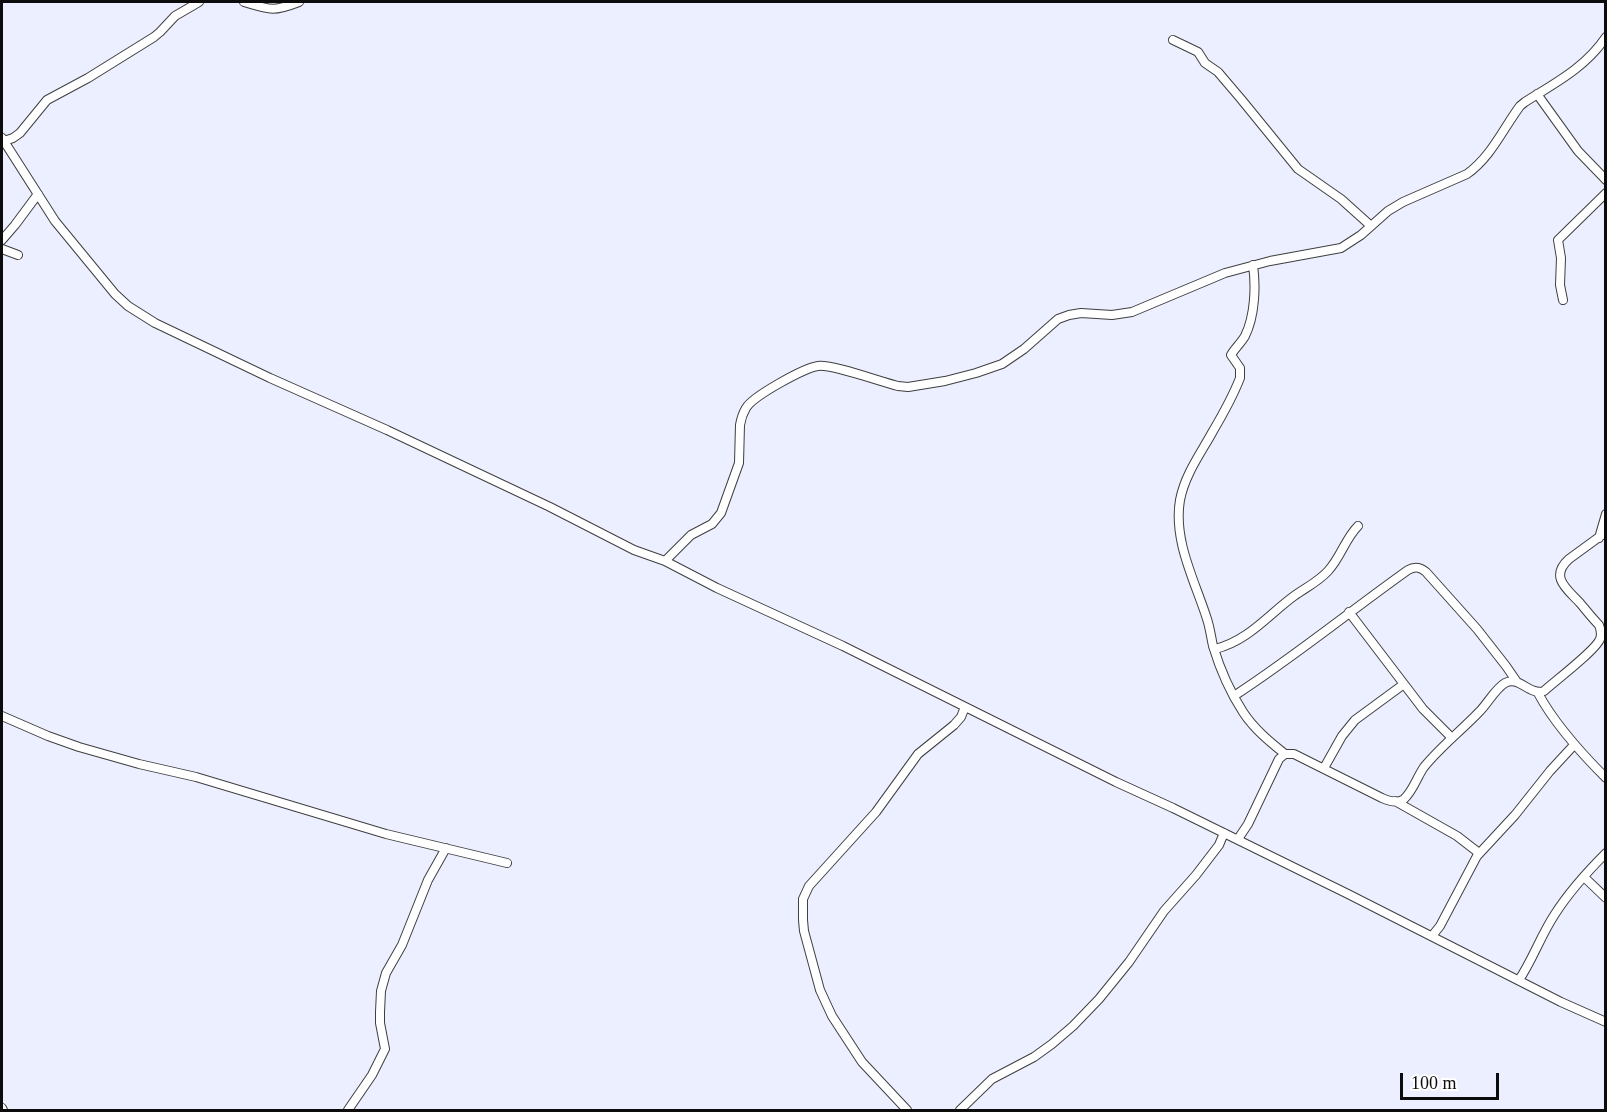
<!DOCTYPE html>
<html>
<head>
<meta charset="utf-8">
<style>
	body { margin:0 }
	#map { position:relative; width:1607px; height:1112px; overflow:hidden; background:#ebefff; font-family:"Times New Roman",serif }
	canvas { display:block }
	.frame { position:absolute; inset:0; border:3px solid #0c0c0c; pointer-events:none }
	.scale { position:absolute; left:1400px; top:1073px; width:99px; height:27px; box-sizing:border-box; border:3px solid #0c0c0c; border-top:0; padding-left:8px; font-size:18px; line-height:21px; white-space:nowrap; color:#0c0c0c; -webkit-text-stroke:4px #fff; paint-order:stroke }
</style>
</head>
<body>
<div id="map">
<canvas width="1607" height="1112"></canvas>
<div class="frame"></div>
<div class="scale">100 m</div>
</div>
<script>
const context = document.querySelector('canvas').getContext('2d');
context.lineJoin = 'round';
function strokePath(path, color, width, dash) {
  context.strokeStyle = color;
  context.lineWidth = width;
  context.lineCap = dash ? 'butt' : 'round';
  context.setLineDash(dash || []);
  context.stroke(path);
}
const minor = new Path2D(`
	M 244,2 C 270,10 273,12 299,2
	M 1173,40 L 1198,52 L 1205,63 L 1218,72 L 1241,99 L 1298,169 L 1341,199 L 1371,226
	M 1537,94 L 1578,151 L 1606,180
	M 2,138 L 55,221 L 115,294 L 128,306 L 155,323 L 270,378 L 387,430 L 550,507 L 634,550 L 665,561 L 717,588 L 843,646 L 1116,782 L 1173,808 L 1348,894 L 1561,1002 L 1606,1022
	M 4,141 L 13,138 L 20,133 L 47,100 L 88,78 L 154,37 L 160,32 L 175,16 L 199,2
	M 2,240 L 15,225 L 38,194
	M 2,249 L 18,255
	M 1253,265 C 1256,286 1255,316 1245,336 C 1241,343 1235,348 1231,355 L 1240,368 L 1240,378 C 1233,396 1223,414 1213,431 C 1201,453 1185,474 1180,500 C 1173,541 1195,581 1207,619 C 1210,628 1211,637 1213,646 C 1220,669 1230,692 1243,712 C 1254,729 1270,742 1285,754
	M 1563,300 L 1560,285 L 1561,258 L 1558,240 L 1606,193
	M 1599,538 L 1606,514
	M 665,561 L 691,535 L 712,524 L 721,513 L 739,463 L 740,425 C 741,419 743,413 746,408 C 753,396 804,368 818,366 C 832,364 881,382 898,386 L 908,387 L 945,381 L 976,373 L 1002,364 L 1024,349 L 1058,319 L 1069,315 L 1081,313 L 1112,315 L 1132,312 L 1225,273 L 1270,261 L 1341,248 L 1361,235 L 1388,211 L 1403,202 L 1467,174 C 1491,157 1503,129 1520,106 L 1525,102 C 1555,83 1585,68 1606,37
	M 1349,612 L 1423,709 L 1452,738
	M 1215,649 C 1248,641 1268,615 1294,596 C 1305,588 1318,582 1328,571 C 1341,557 1345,539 1358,526
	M 1538,693 C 1554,723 1581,753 1606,778
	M 1234,696 C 1294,657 1349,612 1408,570 C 1415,566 1420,567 1426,572 L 1477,629 L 1506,666 L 1517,682
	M 2,716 L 48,736 L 79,747 L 139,764 L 196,777 L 386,834 L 507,863
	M 1324,768 L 1342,736 L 1355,720 L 1404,684
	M 1395,801 L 1457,836 L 1479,853
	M 1238,839 L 1248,824 L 1279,759 L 1285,754 L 1294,754 L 1382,798 C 1389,801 1398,804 1404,799 C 1413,791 1417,777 1424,767 C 1441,746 1462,730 1480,711 C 1488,703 1495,689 1505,683 C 1519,675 1529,696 1544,691 C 1555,681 1596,650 1600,639 C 1602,634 1601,630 1599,625 C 1592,618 1586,610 1580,603 C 1567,589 1549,577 1569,559 L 1606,532
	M 1584,877 L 1606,898
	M 1432,936 L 1440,926 L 1477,856 L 1515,815 L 1550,771 L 1574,745
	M 1519,980 C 1533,959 1541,935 1555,914 C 1569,892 1587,872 1606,853
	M 2,1108 L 3,1110
	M 348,1110 L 372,1075 L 385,1049 L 380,1023 L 380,1012 L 381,991 L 386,973 L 402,945 L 428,880 L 446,848
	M 907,1110 L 862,1062 L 832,1016 L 820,990 L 804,931 L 803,920 L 803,899 L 809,886 L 876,812 L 918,754 L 954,725 L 961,717 L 965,707
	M 960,1110 L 992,1079 L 1034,1057 L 1052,1044 L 1073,1026 L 1099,999 L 1129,962 L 1164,911 L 1196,875 L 1219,845 L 1224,833`);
strokePath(minor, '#3f3f3f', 10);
strokePath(minor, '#fff', 8);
</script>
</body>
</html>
